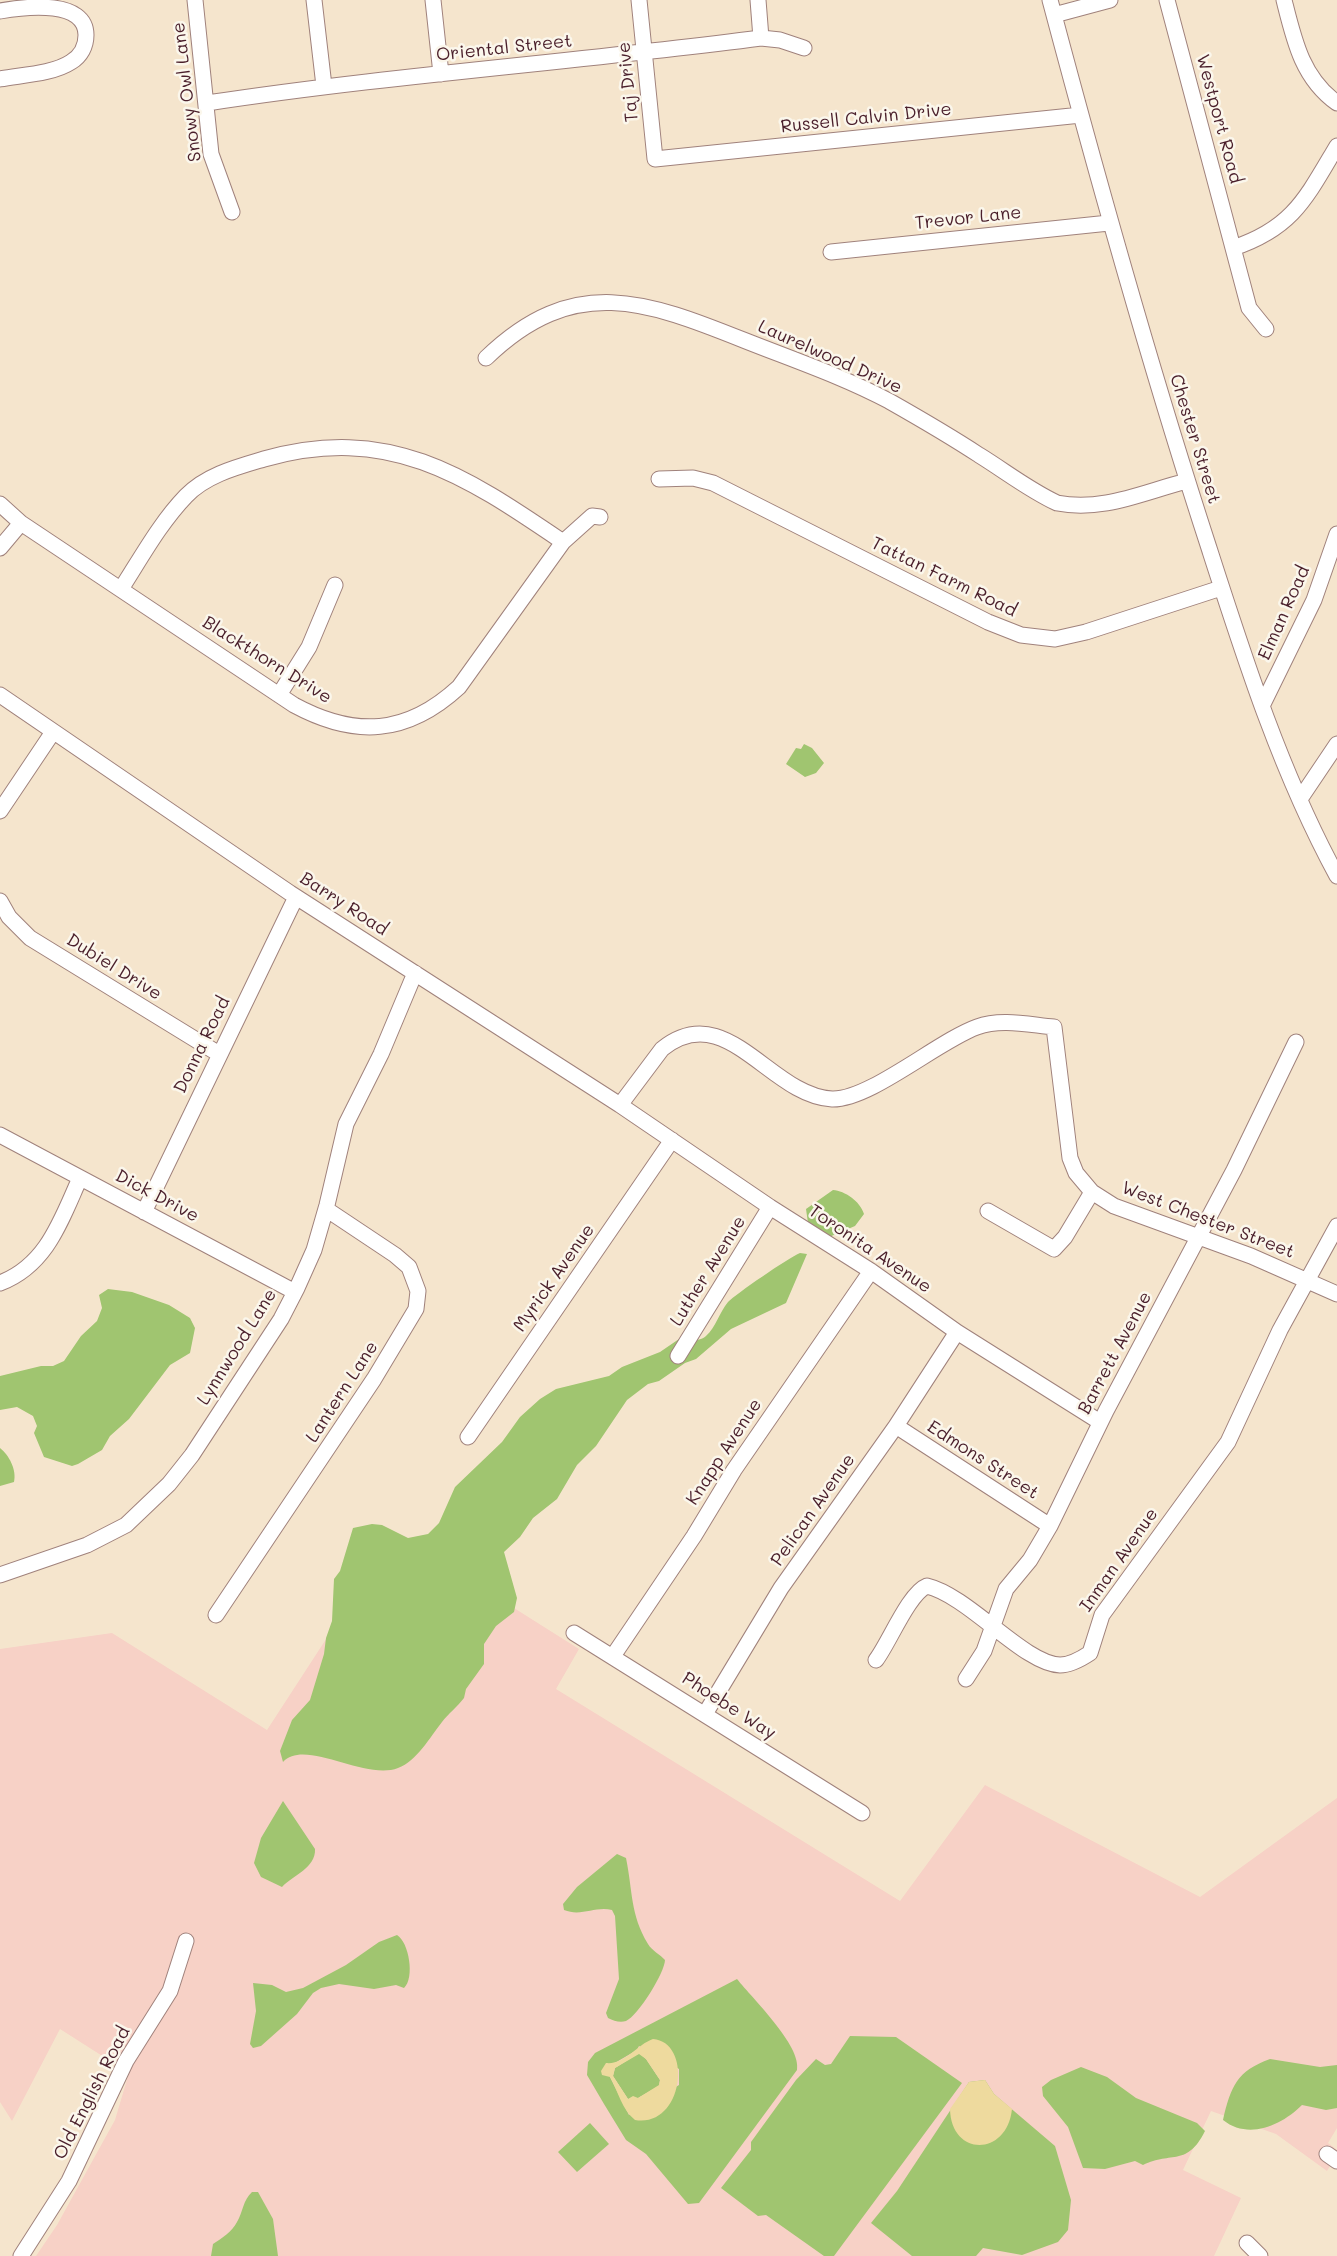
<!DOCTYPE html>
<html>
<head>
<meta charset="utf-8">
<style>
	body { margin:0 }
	canvas { display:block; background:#f5e5cd }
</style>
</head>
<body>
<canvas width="1337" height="2256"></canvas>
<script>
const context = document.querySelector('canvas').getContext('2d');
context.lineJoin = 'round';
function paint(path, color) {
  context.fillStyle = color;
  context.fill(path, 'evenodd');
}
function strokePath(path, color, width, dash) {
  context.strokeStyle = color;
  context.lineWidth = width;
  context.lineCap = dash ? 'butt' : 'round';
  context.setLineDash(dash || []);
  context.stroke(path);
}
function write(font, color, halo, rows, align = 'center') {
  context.font = font + ' Mali,sans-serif';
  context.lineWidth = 5;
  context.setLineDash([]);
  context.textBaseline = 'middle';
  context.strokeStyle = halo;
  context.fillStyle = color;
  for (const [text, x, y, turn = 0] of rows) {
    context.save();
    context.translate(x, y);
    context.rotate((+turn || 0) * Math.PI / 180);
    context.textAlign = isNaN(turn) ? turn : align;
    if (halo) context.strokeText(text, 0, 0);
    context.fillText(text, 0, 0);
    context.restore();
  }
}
paint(new Path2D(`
	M 395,1533 L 579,1649 L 556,1689 L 900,1901 L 985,1785 L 1200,1897 L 1337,1798 L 1337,2128 L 1328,2143 L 1337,2150 L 1337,2154 L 1327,2171 L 1276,2134 L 1211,2111 L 1183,2170 L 1241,2198 L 1214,2256 L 36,2256 L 57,2225 L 115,2120 L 129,2073 L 60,2029 L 12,2121 L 0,2102 L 0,1649 L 112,1633 L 267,1730 Z`), '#f7d1c6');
paint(new Path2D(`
	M 804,744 L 812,748 L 824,763 L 816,773 L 805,777 L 786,764 L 796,748 L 801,749 Z
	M 833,1190 C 845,1191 860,1201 864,1214 L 855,1226 L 829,1237 L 808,1223 L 806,1209 Z
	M 800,1253 L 807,1254 L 786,1303 L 731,1329 L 696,1359 L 685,1363 L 659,1381 L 648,1384 L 627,1400 L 596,1446 L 577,1465 L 557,1499 L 533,1518 L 520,1537 L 504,1552 L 517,1598 L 514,1612 L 496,1626 L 484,1644 L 484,1664 L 466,1689 L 464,1698 C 457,1707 448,1714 442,1722 C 430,1737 417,1761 398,1768 C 365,1781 305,1738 283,1762 L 280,1751 L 292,1720 L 310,1700 L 324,1654 L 326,1638 L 332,1621 L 334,1579 L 340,1571 L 353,1528 L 372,1524 L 382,1525 L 408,1538 L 428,1534 L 439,1523 L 455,1487 L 502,1442 L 520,1417 L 540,1399 L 556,1389 L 609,1376 L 622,1367 L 660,1352 L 679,1339 C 687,1341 699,1342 706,1336 C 716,1327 719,1313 728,1302 C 736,1294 788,1258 800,1253 Z
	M 108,1289 L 132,1292 L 169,1305 L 190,1318 L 195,1328 L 190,1353 L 170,1365 L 129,1419 L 110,1436 L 102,1450 L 78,1464 L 72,1466 L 44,1457 L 34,1433 L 37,1426 L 33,1416 L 17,1407 L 0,1410 L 0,1376 L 41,1366 L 53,1366 L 64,1361 L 81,1336 L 97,1321 L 102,1308 L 99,1295 Z
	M 0,1448 C 9,1455 17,1470 14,1482 L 0,1486 Z
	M 283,1801 L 315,1849 C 316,1868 293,1875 282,1887 L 261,1877 L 254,1863 L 261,1838 Z
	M 617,1854 L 626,1858 C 633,1892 630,1914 648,1944 C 652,1951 660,1954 665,1960 C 665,1972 638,2016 626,2021 C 620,2023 614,2021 608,2018 L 606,2013 L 619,1979 L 615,1916 L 612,1910 C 595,1906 581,1917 564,1910 L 563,1904 L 577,1887 Z
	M 397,1935 C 409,1942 415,1978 404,1988 L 396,1985 L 374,1989 L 339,1984 L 321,1988 L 313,1993 L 297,2014 L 261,2046 L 253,2048 L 250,2044 L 256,2011 L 253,1983 L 272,1985 L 286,1992 L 303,1988 L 346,1965 L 379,1942 Z
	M 737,1979 C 752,1998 802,2046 797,2070 L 699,2203 L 688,2204 L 646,2154 L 626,2140 L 604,2104 L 587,2075 L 588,2062 L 595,2053 ZM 639,2046 L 679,2069 L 679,2085 L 629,2115 L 610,2077 L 613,2064 L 637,2050 Z
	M 850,2036 L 896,2037 L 962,2083 L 834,2256 L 824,2256 L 766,2215 L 758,2216 L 721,2188 L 751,2150 L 751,2142 L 796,2080 L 816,2059 L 825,2065 L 831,2064 Z
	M 639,2053 L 646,2059 L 660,2080 L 659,2086 L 638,2098 L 628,2099 L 613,2076 L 615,2068 Z
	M 1270,2059 L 1320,2067 L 1337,2065 L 1337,2108 L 1326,2110 L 1302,2105 C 1281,2126 1248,2140 1223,2120 C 1231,2086 1237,2071 1270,2059 Z
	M 1081,2067 L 1107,2077 L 1136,2098 L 1197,2123 L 1205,2131 C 1187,2167 1172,2151 1143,2165 L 1135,2161 L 1105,2169 L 1083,2168 L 1068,2127 L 1043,2096 L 1042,2087 L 1051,2080 Z
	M 985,2080 L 994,2094 L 1055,2146 L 1071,2200 L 1068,2230 L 1058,2242 L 1022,2255 L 983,2248 L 976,2256 L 912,2256 L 871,2223 L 897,2191 L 969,2082 Z
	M 590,2123 L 609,2144 L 577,2172 L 558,2152 Z
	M 252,2192 L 258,2192 L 273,2219 L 278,2256 L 211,2256 L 213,2244 C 222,2238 232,2232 237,2222 C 243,2212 243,2200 252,2192 Z`), '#a0c570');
paint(new Path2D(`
	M 653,2039 C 693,2042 684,2128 635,2120 C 622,2110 618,2091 610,2077 L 602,2075 L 601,2071 L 606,2063 C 625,2065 636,2045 653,2039 ZM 639,2054 L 646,2059 L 660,2080 L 659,2085 L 638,2098 L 633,2096 L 628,2099 L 613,2076 L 615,2068 Z
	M 985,2080 L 994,2094 L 1012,2109 C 1007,2157 951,2157 950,2109 L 969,2082 Z`), '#eeda9e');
const minor = new Path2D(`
	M 195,0 L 211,154 L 232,212
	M 314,0 L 324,86
	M 433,0 L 441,74
	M 639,0 L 655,159 L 1081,115
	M 758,0 L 761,38
	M 1050,0 C 1099,184 1150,367 1209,548 C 1245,660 1281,773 1337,876
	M 1167,0 L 1249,308 L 1266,329
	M 1284,0 C 1294,40 1302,78 1337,103
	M 0,11 C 28,6 86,0 86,35 C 86,46 81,56 71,62 C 53,74 21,75 0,79
	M 1054,15 L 1110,0
	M 207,103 C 391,75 576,62 761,38 L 780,40 L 804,48
	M 1233,248 C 1293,228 1306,198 1337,146
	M 831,252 L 1109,223
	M 486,358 C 574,273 646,301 746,341 C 794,360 844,377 889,401 C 919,418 950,436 979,455 C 1005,471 1029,490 1057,503 C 1103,512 1143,492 1187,481
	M 659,479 L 693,478 L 713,483 L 988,622 L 1021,635 L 1055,639 L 1086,632 L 1221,588
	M 0,504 L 21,523 L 294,705 C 355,738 407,735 459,687 L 563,542 L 592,516 L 600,517
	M 0,548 L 21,523
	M 121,589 C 141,558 160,523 186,496 C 206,475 237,467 264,459 C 388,424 463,474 563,542
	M 0,695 L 290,893 L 620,1105 L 662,1049 C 726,997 770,1096 832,1099 C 870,1100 938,1041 977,1027 C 1001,1018 1030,1025 1054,1027 L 1070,1158 L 1076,1173 L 1092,1192 L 1114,1206 L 1251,1256 L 1337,1294
	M 279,695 L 309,647 L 335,585
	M 1262,706 L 1314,600 L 1337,534
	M 1300,799 L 1337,744
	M 0,811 L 53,732
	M 0,901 L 9,917 L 30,938 L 219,1054
	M 620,1105 L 770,1207 L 871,1271 L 957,1332 L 1100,1422
	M 0,1135 L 295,1292
	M 988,1211 L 1054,1249 L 1065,1237 L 1092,1192
	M 144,1212 L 296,897
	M 0,1283 C 47,1265 61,1220 80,1178
	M 678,1356 L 770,1207
	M 896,1426 L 1050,1526
	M 468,1437 L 672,1140
	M 0,1575 L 87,1545 L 126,1525 L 169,1484 L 192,1455 L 281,1319 L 297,1288 L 314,1250 L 327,1205 L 346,1124 L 381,1054 L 415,973
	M 216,1615 L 374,1379 L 416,1309 L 418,1291 L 409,1267 L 395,1255 L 326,1209
	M 574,1633 L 862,1813
	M 613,1656 L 694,1536 L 734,1470 L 871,1271
	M 876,1660 C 889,1643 909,1593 927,1586 C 969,1596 1024,1664 1060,1665 C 1071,1665 1081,1659 1090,1653 L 1102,1615 L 1228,1442 L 1280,1330 L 1337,1226
	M 966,1679 L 984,1651 L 1006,1589 L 1030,1560 L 1050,1526 L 1106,1411 L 1234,1170 L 1296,1042
	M 705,1714 L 781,1588 L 896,1426 L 957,1332
	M 1327,2154 L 1337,2161
	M 1247,2243 L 1260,2256
	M 21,2256 L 69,2181 L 126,2061 L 170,1991 L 186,1941`);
strokePath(minor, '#a0827c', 17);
strokePath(minor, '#fff', 15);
write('18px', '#4a1f2b', '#fbf7ec', [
	["Oriental Street",504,48,-6],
	["Taj Drive",628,82,-96],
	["Snowy Owl Lane",187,92,-97],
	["Russell Calvin Drive",866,118,-6],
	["Westport Road",1219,119,75],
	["Trevor Lane",968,218,-6],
	["Laurelwood Drive",830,357,24],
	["Chester Street",1195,439,73],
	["Tattan Farm Road",944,577,26],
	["Elman Road",1284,613,-66],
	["Blackthorn Drive",267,660,32],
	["Barry Road",344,904,33],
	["Dubiel Drive",114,967,32],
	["Donna Road",202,1045,-64],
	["Dick Drive",157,1196,28],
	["West Chester Street",1208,1220,21],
	["Toronita Avenue",870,1249,34],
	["Luther Avenue",708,1271,-58],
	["Myrick Avenue",554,1278,-55],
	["Lynnwood Lane",237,1347,-58],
	["Barrett Avenue",1115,1353,-62],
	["Lantern Lane",342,1392,-57],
	["Knapp Avenue",724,1452,-57],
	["Edmons Street",983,1460,33],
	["Pelican Avenue",813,1510,-55],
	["Inman Avenue",1119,1560,-55],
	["Phoebe Way",729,1706,33],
	["Old English Road",92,2093,-63]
]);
</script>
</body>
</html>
